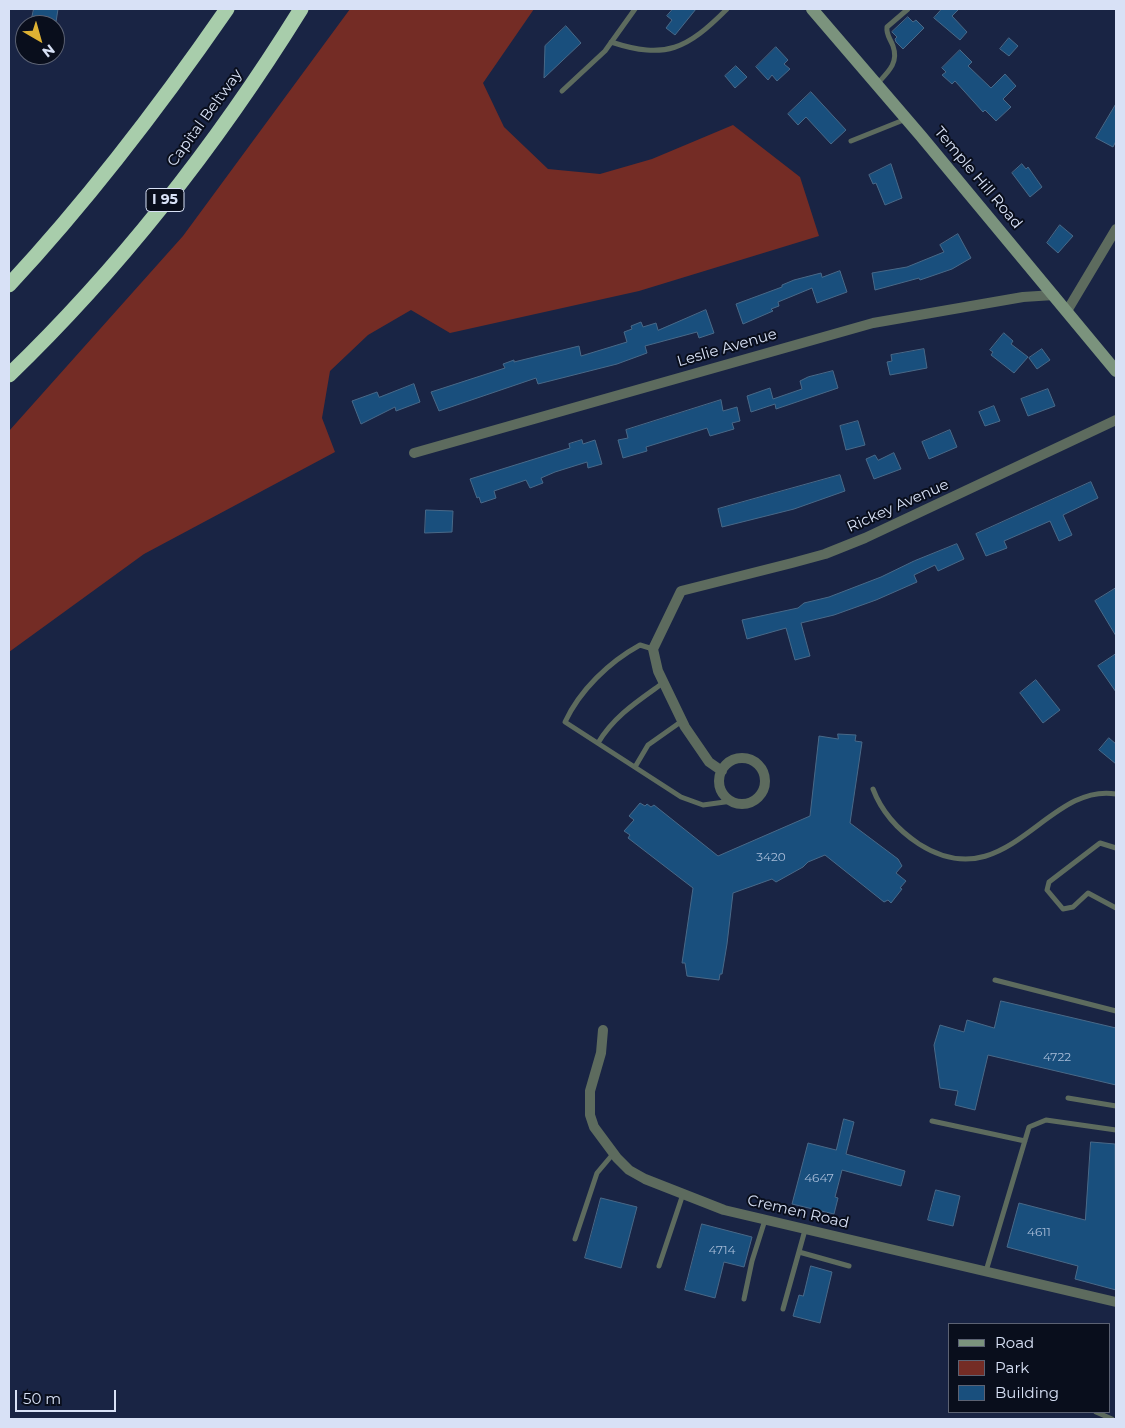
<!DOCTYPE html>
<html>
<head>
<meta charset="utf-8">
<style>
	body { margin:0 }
	#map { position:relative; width:1125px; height:1428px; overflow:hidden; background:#192444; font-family:Montserrat,sans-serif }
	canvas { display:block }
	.frame { position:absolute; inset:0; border:10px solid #d8e1f6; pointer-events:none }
	.legend { position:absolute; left:948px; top:1323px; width:162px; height:90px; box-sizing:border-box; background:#090e1c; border:1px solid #5c6273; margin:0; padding:6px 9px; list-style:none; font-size:15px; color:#d8e1f6 }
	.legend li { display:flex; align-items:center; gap:10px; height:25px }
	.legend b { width:25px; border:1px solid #5c6273 }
	.north { position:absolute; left:15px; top:15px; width:50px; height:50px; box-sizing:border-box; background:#090e1c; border:1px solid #5c6273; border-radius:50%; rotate:142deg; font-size:14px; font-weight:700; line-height:20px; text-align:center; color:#d8e1f6 }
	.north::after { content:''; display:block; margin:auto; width:18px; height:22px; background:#deb133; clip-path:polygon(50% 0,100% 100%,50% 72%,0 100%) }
	.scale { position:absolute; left:15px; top:1390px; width:101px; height:22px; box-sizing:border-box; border:2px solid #d8e1f6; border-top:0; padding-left:6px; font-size:15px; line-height:18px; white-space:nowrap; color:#d8e1f6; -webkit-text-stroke:4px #090e1c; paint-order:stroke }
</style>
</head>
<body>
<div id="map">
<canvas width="1125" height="1428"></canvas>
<div class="frame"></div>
<ul class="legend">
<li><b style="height:6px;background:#7b937d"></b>Road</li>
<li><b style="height:14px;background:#742c25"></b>Park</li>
<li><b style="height:14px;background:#194f7d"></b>Building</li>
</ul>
<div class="north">N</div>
<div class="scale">50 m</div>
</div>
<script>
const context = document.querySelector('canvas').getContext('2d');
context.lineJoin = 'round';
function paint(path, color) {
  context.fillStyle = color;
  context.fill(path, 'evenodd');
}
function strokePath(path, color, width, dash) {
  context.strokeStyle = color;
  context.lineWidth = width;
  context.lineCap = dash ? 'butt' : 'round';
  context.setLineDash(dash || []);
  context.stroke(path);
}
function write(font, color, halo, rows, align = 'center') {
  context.font = font + ' Montserrat,sans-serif';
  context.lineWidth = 4;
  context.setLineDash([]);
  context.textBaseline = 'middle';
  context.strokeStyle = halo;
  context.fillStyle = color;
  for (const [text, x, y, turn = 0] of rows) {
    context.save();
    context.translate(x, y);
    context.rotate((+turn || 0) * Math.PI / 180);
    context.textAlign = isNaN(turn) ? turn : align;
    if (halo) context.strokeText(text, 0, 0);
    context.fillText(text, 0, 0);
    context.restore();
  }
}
paint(new Path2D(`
	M 350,9 L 534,9 L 483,83 L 504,127 L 548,169 L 600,174 L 652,159 L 733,125 L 800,177 L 819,236 L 639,291 L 450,333 L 411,310 L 368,335 L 330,371 L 322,418 L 335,452 L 144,554 L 9,652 L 9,431 L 183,236 Z`), '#742c25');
const building = new Path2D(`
	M 34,9 L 58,9 L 56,22 L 32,18 Z
	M 673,9 L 696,9 L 675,35 L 666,28 L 672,20 L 667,16 Z
	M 942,9 L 959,9 L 952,16 L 967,32 L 960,40 L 934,18 Z
	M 908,17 L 913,22 L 916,20 L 924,28 L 903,49 L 896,42 L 895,39 L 897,37 L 892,32 Z
	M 566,26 L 581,43 L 544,78 L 545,46 Z
	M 1009,38 L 1018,46 L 1009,56 L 1000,49 Z
	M 776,47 L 788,60 L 784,64 L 790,69 L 777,81 L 772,75 L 768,80 L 756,67 Z
	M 960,50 L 972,62 L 968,66 L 991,88 L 1005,74 L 1016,86 L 1003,99 L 1011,107 L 996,121 L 985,110 L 983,112 L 955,81 L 952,84 L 942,75 L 946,72 L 942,68 Z
	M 736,66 L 747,77 L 735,88 L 725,76 Z
	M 811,92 L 846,130 L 831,144 L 806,117 L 798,125 L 788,114 Z
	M 1116,104 L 1116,141 L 1113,147 L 1096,138 Z
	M 891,164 L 902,198 L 885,205 L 876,183 L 873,184 L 869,175 Z
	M 1022,164 L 1026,169 L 1028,167 L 1042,187 L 1030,197 L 1012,173 Z
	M 1060,225 L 1073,236 L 1058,253 L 1047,243 Z
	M 958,234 L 971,258 L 952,269 L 920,280 L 919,278 L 875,290 L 872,273 L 907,267 L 944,252 L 940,245 Z
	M 840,271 L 847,292 L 817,303 L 812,288 L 778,302 L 779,306 L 771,309 L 773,311 L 743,324 L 736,304 L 782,287 L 782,285 L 794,280 L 821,273 L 822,277 Z
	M 706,310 L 714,333 L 699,338 L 697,332 L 645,346 L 647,353 L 617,364 L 538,384 L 536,378 L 439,411 L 431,392 L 505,368 L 503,364 L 514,360 L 514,362 L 579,346 L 581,356 L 627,342 L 624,332 L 632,329 L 631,326 L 641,322 L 643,327 L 656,323 L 658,330 Z
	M 1004,333 L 1013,341 L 1011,344 L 1028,357 L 1014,373 L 991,355 L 993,352 L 990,350 Z
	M 924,349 L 927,368 L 890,375 L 887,362 L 892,361 L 891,355 Z
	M 1042,349 L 1050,360 L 1037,369 L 1029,358 Z
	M 833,371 L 838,388 L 776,409 L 775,404 L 751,412 L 747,396 L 770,388 L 773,399 L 802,389 L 800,381 L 808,377 Z
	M 414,384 L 420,402 L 396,411 L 395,407 L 361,424 L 352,401 L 377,392 L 379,397 Z
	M 1048,389 L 1055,406 L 1028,416 L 1021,399 Z
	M 721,400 L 723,411 L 737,407 L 740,421 L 732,423 L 734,429 L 710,436 L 707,428 L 646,447 L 647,451 L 623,458 L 618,440 L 628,438 L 626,430 Z
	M 994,406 L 1000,421 L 985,426 L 979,412 Z
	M 858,421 L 865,445 L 846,450 L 840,426 Z
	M 950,430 L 957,447 L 929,459 L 922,442 Z
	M 582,440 L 583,444 L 595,440 L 602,464 L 588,468 L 587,462 L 555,472 L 541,478 L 543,483 L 530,488 L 526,480 L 494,491 L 496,498 L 481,503 L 479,497 L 477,498 L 470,479 L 570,448 L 569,444 Z
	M 894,453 L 901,469 L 874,479 L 866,459 L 875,455 L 878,460 Z
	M 840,475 L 845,491 L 794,509 L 722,527 L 718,509 Z
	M 1091,482 L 1098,498 L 1063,515 L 1072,535 L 1059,541 L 1050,521 L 1004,541 L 1007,548 L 986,556 L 976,534 Z
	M 426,510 L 453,511 L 452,532 L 425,533 Z
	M 957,544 L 964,559 L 938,571 L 935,565 L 914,575 L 917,582 L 876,600 L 834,615 L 801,623 L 810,656 L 795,660 L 786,628 L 747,639 L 742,620 L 798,608 L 804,603 L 829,597 L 881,577 L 914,561 Z
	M 1116,588 L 1116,636 L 1095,601 Z
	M 1116,654 L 1116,692 L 1098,666 Z
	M 1036,680 L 1060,710 L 1043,723 L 1020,693 Z
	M 838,734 L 856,735 L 855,741 L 862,742 L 850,823 L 898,859 L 902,866 L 896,873 L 906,881 L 900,888 L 902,889 L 891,903 L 888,900 L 884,902 L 825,855 L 808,862 L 803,867 L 776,882 L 772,879 L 733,893 L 727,944 L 722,974 L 720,974 L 719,980 L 687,976 L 685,963 L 682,963 L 693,888 L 628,838 L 630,835 L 624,831 L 634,820 L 629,816 L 640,803 L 645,806 L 647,804 L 651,807 L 654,805 L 718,856 L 810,816 L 819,736 L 838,739 Z
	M 1109,738 L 1116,744 L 1116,764 L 1099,750 Z
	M 1001,1001 L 1116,1028 L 1116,1085 L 988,1055 L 975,1110 L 955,1105 L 958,1091 L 940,1088 L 934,1045 L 940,1025 L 964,1032 L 967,1020 L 994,1028 Z
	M 844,1119 L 854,1122 L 846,1154 L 905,1171 L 901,1186 L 842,1170 L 835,1197 L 838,1198 L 834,1214 L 792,1204 L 808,1143 L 836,1150 Z
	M 1091,1142 L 1115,1144 L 1116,1290 L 1075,1279 L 1078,1266 L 1007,1247 L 1019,1203 L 1085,1220 Z
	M 936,1190 L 960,1196 L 953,1226 L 928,1220 Z
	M 601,1198 L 637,1207 L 621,1268 L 585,1258 Z
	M 702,1224 L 752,1237 L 744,1267 L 724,1262 L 715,1298 L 685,1290 Z
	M 811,1266 L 832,1272 L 820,1323 L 793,1316 L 799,1295 L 803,1296 Z`);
paint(building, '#194f7d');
strokePath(building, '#496988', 1);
strokePath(new Path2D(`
	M 611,42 C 666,60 687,49 727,9
	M 877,84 C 888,72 899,63 893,46 C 890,38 886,35 887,27 L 908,9
	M 562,91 L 605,51 L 635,9
	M 851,141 L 906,119
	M 653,649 L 640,645 C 609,662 580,690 565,722 L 681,797 L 703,805 L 732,801
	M 598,743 C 614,716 638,701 663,683
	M 635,767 L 648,745 L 682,721
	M 873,789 C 882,813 898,830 919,844 C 1007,900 1046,782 1116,794
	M 1116,848 L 1100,843 L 1049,882 L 1047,890 L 1063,909 L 1073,907 L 1088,893 L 1116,908
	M 995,980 L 1116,1011
	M 1068,1098 L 1116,1106
	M 932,1121 L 1025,1141
	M 575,1239 L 597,1173 L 613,1154
	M 799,1252 L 849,1266
	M 659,1266 L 683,1194
	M 986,1271 L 1029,1127 L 1046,1120 L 1116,1130
	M 744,1299 L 752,1261 L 765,1220
	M 783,1309 L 805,1230
	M 1096,1412 L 1112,1419`), '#5d6b5e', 5);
strokePath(new Path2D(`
	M 1067,311 L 1116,229
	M 414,453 L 873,323 L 1023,297 L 1054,295
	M719 781a23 23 0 1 1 46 0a23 23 0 1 1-46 0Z
	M 722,771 L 709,762 L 685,727 L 658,671 L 653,649 L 681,591 L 792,563 L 825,554 L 865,538 L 1116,420
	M 603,1030 L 601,1053 L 590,1091 L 590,1115 L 594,1127 L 617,1158 L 629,1170 L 645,1179 L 724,1210 L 1116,1302`), '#5d6b5e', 10);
strokePath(new Path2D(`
	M 812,9 L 921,136 L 1116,371`), '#7b937d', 12);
strokePath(new Path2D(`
	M 9,285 C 89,199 160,106 227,9
	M 9,375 C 121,267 219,141 301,9`), '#a8cdab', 15);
write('12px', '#a8bcd8', null, [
	["3420",771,857],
	["4722",1057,1057],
	["4647",819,1178],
	["4611",1039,1232],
	["4714",722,1250]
]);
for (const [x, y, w] of [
	[165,200,38]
]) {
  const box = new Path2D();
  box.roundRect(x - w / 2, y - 11.5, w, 23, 4);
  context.fillStyle = '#090e1c';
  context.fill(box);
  strokePath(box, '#d8e1f6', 1);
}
write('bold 14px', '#d8e1f6', null, [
	["I 95",165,200]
]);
write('15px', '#d8e1f6', '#090e1c', [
	["Capital Beltway",205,118,-54],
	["Temple Hill Road",978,178,50],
	["Leslie Avenue",727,348,-16],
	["Rickey Avenue",898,506,-24],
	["Cremen Road",798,1212,13]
]);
</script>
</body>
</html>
